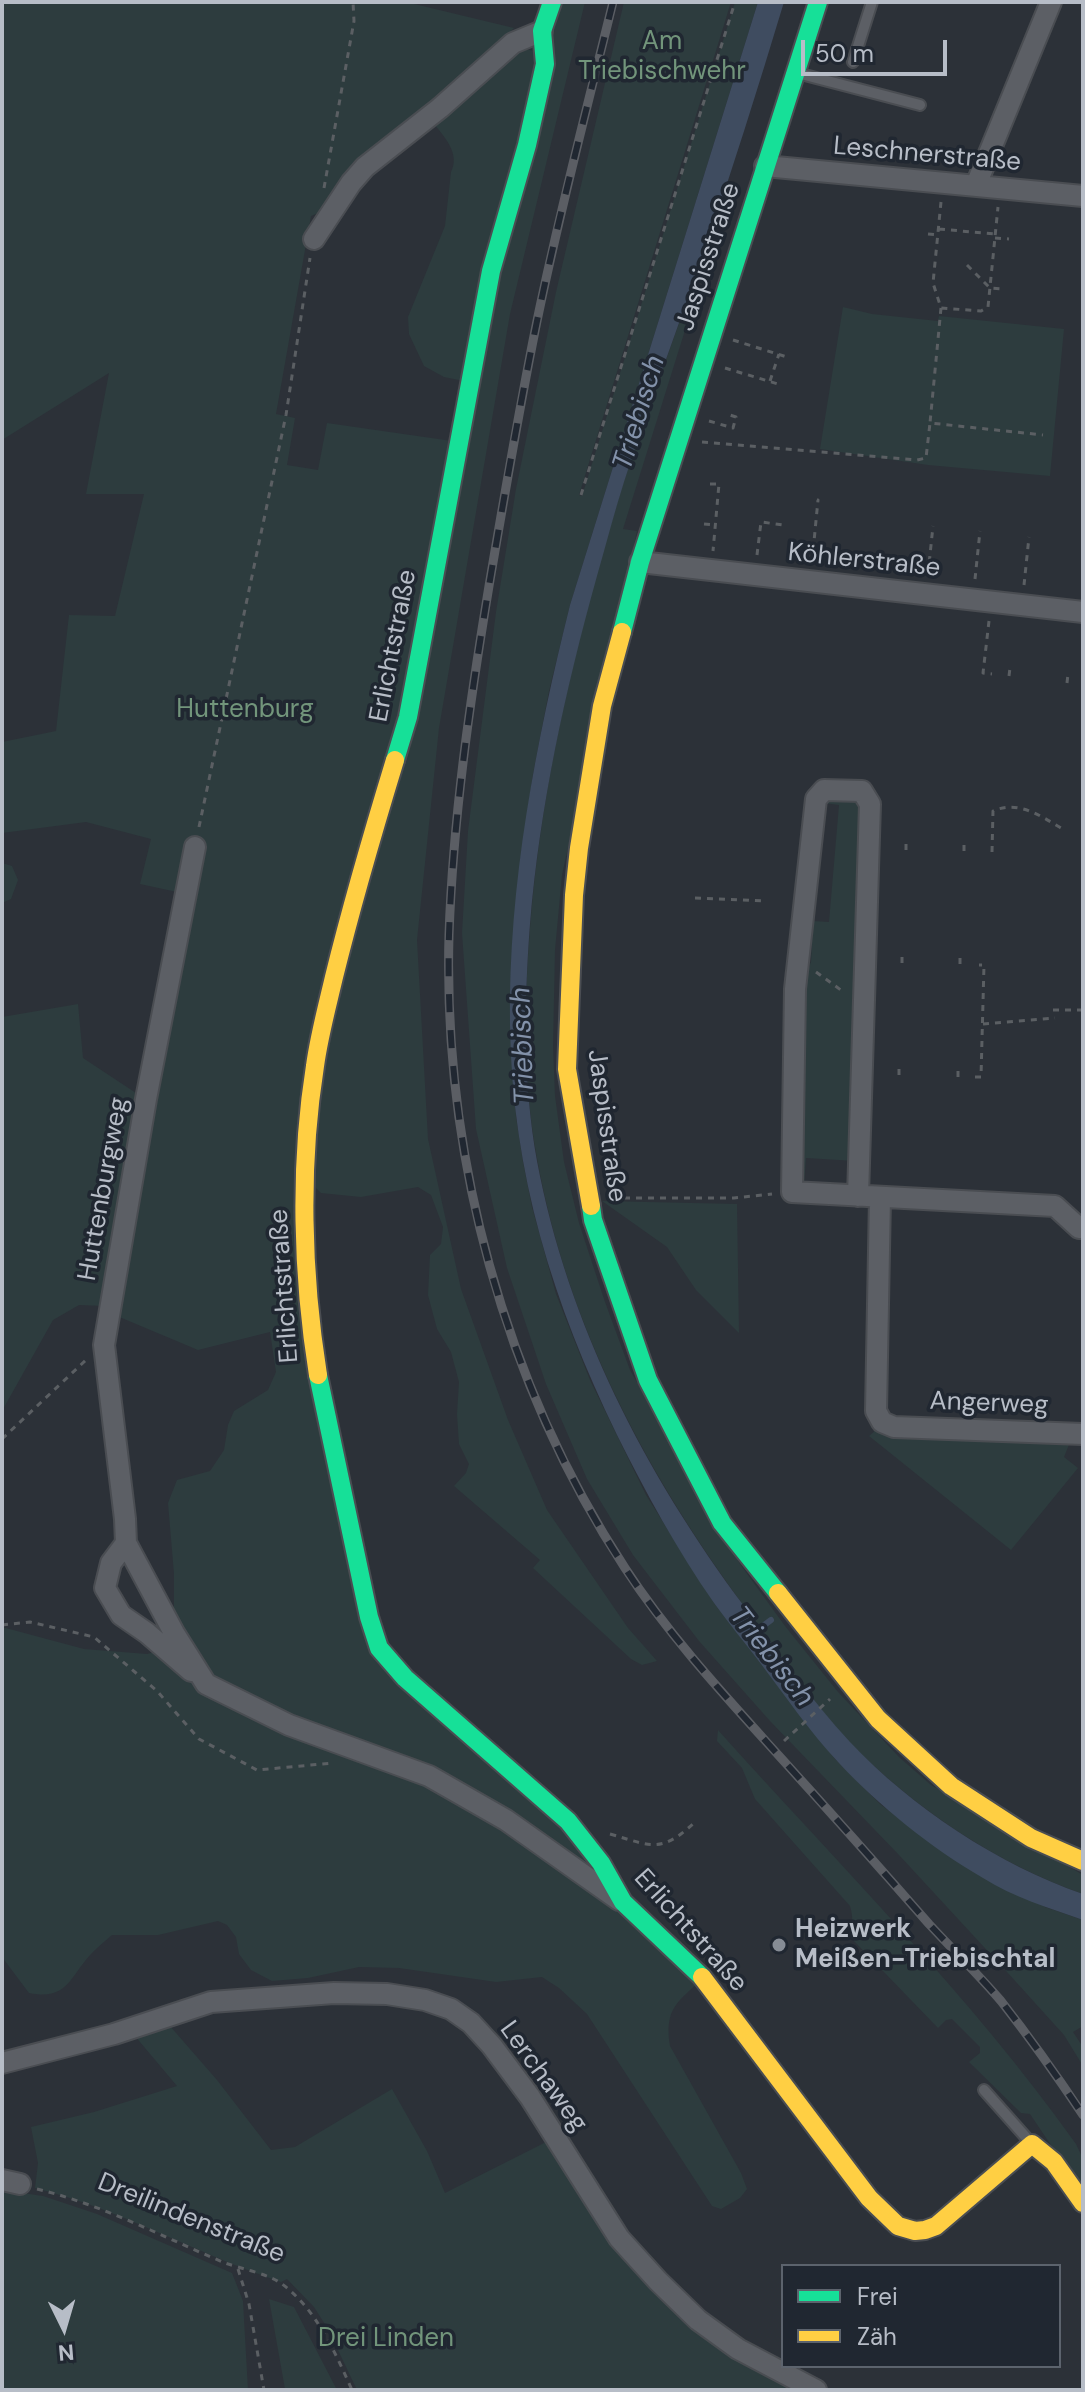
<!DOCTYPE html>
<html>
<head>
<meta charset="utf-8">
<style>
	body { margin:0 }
	#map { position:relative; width:1085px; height:2392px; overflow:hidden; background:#2c3138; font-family:"DM Sans",sans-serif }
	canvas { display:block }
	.frame { position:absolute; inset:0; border:4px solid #b7bdc7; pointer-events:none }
	.legend { position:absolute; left:781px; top:2264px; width:280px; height:104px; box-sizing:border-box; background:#202731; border:2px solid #5c636d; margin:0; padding:10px 14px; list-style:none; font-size:24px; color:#b7bdc7 }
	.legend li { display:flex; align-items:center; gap:16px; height:40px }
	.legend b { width:40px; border:2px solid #5c636d }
	.north { position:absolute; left:24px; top:2288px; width:80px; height:80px; -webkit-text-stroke:6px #202731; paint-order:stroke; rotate:175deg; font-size:22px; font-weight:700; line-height:32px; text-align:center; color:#b7bdc7 }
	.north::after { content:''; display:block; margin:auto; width:28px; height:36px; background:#b7bdc7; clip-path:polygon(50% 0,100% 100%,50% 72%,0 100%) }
	.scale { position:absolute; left:801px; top:40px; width:146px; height:36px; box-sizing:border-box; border:4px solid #b7bdc7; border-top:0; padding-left:10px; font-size:24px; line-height:28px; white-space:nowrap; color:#b7bdc7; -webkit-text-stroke:6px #202731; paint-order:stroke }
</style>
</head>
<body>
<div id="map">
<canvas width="1085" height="2392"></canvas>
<div class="frame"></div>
<ul class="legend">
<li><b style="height:10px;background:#16e098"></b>Frei</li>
<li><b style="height:10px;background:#ffcf43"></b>Zäh</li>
</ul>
<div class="north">N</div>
<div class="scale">50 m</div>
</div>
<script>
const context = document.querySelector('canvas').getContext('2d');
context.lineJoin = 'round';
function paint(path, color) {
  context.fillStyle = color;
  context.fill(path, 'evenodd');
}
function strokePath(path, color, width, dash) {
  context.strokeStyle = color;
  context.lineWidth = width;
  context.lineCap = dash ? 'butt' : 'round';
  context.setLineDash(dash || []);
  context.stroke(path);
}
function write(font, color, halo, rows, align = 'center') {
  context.font = font + ' "DM Sans",sans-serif';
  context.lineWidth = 7;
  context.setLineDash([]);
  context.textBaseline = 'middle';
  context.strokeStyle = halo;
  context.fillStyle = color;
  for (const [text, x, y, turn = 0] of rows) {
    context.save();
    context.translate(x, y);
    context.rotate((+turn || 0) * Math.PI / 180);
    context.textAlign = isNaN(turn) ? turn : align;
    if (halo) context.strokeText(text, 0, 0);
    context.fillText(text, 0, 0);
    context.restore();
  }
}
paint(new Path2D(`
	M 2,2 L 406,2 L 514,28 L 330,208 L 311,216 L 276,414 L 295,418 L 287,465 L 318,470 L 327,423 L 459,442 L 469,382 L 444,377 L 424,366 L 409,334 L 408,317 L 445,226 L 451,172 C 460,154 446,139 435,125 L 505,59 L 523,49 L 536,51 L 552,2 L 585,2 L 510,314 L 439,728 L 417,940 L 428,1139 L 461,1289 L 508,1420 L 547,1510 L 628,1628 L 657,1661 L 642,1665 L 631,1659 L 533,1568 L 540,1560 L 454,1486 L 466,1473 L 469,1464 L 459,1444 L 457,1414 L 459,1382 L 451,1352 L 437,1329 L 428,1295 L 430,1255 L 441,1244 L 443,1227 L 431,1195 L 418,1187 L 361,1197 L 321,1193 L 306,1178 L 309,1307 L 379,1648 L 508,1769 L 703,1978 C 678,2002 664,2008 670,2046 L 741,2173 L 747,2189 L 740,2198 L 721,2209 L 712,2206 L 587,2014 L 559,1988 L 542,1977 L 496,1982 L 399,1968 L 359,1967 L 308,1978 L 272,1981 L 251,1970 L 239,1954 L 236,1937 L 227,1925 L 218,1921 L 158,1935 L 112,1935 C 106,1940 99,1946 93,1952 C 70,1975 69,2001 29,1993 L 2,1957 L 2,1627 L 84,1649 L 147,1654 L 162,1650 L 174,1633 L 174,1574 L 168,1503 L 177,1480 L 210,1471 L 224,1450 L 228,1425 L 234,1411 L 268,1390 L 276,1372 L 270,1332 L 198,1350 L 117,1316 L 105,1306 L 79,1305 L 53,1320 L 2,1411 L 2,1017 L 78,1004 L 83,1058 L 142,1097 L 177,892 L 140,884 L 151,839 L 86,822 L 2,833 L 2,742 L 56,731 L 69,615 L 115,616 L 144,494 L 86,494 L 109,373 L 2,440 Z
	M 624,2 L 731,2 L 579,495 L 582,496 L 735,2 L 758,2 L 570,605 L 549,691 L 533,774 L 521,857 L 513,941 L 510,1027 L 516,1117 L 523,1162 L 532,1207 L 556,1294 L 590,1380 L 646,1495 L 714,1603 L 835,1759 L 880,1804 L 931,1843 L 1045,1907 L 1083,1920 L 1083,2026 L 1073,2032 L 1083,2047 L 1083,2066 L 1064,2035 L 1007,1972 L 899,1855 L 770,1721 L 699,1641 L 633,1555 L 587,1479 L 546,1384 L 507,1268 L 476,1129 L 462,933 L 468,831 L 496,612 L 516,489 L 556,292 Z
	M 689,295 L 691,311 L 623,529 L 637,531 L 562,875 L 555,950 L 553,1046 L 555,1096 L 564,1162 L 579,1223 L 605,1302 L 630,1370 L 740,1564 L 785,1626 L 838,1692 L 899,1757 L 931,1785 L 1083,1875 L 1083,1894 C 997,1864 916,1809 852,1745 C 814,1705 783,1658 750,1614 C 649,1478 567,1326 537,1158 C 523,1082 524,1005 530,928 C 542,777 578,631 622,487 C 642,422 667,359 689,295 Z
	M 843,307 L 872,314 L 938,321 L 939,316 L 1064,329 L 1050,476 L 928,465 L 820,449 Z
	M 830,800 L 861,802 L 855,1161 L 806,1158 L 804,1186 L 800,1184 L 804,981 L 811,962 L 813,921 L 829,922 L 839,805 L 824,803 Z
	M 2,863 L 12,866 L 18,880 L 11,899 L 2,903 Z
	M 602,1201 L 737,1204 L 739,1333 L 696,1290 L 667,1247 Z
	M 876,1430 L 884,1432 L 1072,1437 L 1064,1457 L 1078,1468 L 1011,1550 L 869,1436 Z
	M 718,1730 C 840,1866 970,1995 1076,2144 L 1083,2159 L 1083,2193 L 1030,2114 L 1021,2113 L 969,2062 L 980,2053 L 980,2047 L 952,2019 L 946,2020 L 938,2028 L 854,1941 C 851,1929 854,1918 850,1906 L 755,1799 L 742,1768 L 717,1741 Z
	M 163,2018 L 217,2080 L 271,2150 L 295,2147 L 392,2089 L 427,2151 L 445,2193 L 556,2137 L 619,2238 L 698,2320 L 817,2390 L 357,2390 L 328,2329 L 314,2307 L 287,2279 L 281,2282 C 197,2254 120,2209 35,2188 L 38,2163 L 31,2127 L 94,2112 L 177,2086 L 129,2029 Z
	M 2,2190 L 43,2196 L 97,2214 L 232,2273 L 243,2301 L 248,2390 L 2,2390 Z
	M 269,2299 L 294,2307 L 337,2390 L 279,2390 L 285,2389 Z`), '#2d3c3e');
paint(new Path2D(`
	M 758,2 L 784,2 C 758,88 731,174 702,258 C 676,333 648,407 624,482 C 614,513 606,545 597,576 C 565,691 540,805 530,924 C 524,1003 523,1083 537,1161 C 568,1325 645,1473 744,1606 C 778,1652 811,1700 850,1742 C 911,1807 999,1865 1083,1894 L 1083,1920 C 1049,1908 1013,1897 983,1878 C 930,1847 880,1807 838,1762 C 810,1732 786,1697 761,1664 C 746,1644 729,1624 714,1603 C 677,1550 646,1493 617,1435 C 553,1303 512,1174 510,1026 C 508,884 536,742 570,605 Z`), '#3f4c60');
strokePath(new Path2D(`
	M 755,1632 L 771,1620`), '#3f4c60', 6);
const lane = new Path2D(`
	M 853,62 L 872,2
	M 797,73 L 920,105
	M 984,2090 L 1031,2143`);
const street = new Path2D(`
	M 765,166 L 1083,196
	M 976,185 L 1051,2
	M 314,239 L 351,183 L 365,167 L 440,108 L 513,43 L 542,31
	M 640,562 L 1083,612
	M 195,847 L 146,1099 L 104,1345 L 125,1519 L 126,1543 L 174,1633 L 206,1684 L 289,1725 L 429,1776 L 506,1820 L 619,1900
	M 858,1196 L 870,804 L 862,791 L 824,790 L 816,799 L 795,989 L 792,1192 L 1055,1206 L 1079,1228 L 1083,1228
	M 880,1197 L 876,1411 L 882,1422 L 894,1427 L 1083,1434
	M 126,1543 L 111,1563 L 105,1588 L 121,1615 L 147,1633 L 191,1671
	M 2,2063 L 114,2034 L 211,2002 L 334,1993 L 387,1994 L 425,2000 L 451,2009 L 471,2023 L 492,2046 L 530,2097 L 619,2238 L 658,2281 L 698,2320 L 738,2349 L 816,2390
	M 2,2180 L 20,2184`);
const fast = new Path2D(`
	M 622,632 L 640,562 L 818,2
	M 395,760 L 408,717 L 491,271 L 527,145 L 545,64 L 542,31 L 552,2
	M 591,1206 L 593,1220 L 648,1380 L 722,1523 L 778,1593
	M 318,1375 L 369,1617 L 379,1648 L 405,1678 L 568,1821 L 601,1863 L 623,1902 L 702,1977`);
const slow = new Path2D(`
	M 591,1206 L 567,1069 L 574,895 L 579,848 L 602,706 L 622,632
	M 318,1375 C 302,1275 299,1166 315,1066 C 319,1036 327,1007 334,977 C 352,904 373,832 395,760
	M 778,1593 L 878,1719 L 951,1786 L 1031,1838 L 1083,1861
	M 702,1977 L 869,2198 L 898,2226 L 915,2231 L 925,2230 L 936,2226 L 1032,2144 L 1054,2162 L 1083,2203`);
strokePath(lane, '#4a4d52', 14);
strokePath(street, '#4a4d52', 24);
strokePath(fast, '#4a4d52', 22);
strokePath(slow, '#4a4d52', 22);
strokePath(new Path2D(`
	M 324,188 L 354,21 L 353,2
	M 941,202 L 933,283 L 941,308 L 981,311 L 988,307 L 998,207
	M 939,229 L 995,234
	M 928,234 L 938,235
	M 995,238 L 1009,239
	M 967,265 L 990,288 L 1004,289
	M 941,308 L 930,423 L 1043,435
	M 733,340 L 787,357
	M 725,368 L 778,384
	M 770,381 L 779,354
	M 709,421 L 733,428 L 736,417 L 730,415
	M 702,442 L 917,460 L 926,458 L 930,423
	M 710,484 L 719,484 L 713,551
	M 581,495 L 735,2
	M 704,524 L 715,525
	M 757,555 L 761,522 L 784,525
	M 812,562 L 818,500 L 817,500
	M 928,574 L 933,526
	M 975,579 L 980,531
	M 1024,585 L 1029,537
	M 989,621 L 983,673 L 992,674
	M 1009,676 L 1010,668
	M 1067,683 L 1068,674
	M 199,827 L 286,415 L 310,258
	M 906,850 L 906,840
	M 964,851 L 964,841
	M 992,852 L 993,811 C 1018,800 1039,815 1061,828
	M 695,898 L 765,901
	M 902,963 L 902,954
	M 960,964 L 960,955
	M 816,972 L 845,993
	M 1053,1010 L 1083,1010
	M 983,1024 L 1055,1018
	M 899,1075 L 899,1066
	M 958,1077 L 958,1068
	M 975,1077 L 981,1077 L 984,965 L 979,965
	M 612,1198 L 734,1198 L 772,1194
	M 2,1439 L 87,1359
	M 2,1625 L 30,1622 L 94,1637 L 157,1691 L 199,1739 L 257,1770 L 333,1763
	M 784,1741 L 830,1699
	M 610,1834 C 652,1846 660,1854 694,1823
	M 37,2189 C 103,2205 163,2237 225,2263 C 242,2269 269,2274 282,2284 C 316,2309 335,2352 352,2390
	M 238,2269 L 249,2304 L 264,2390`), '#5b5f63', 3, [6, 6]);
strokePath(lane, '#5c5f65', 10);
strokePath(street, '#5c5f65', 20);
strokePath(fast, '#16e098', 18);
strokePath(slow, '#ffcf43', 18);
const rail = new Path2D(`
	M 613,2 C 587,108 559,214 537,321 C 519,409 504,498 489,586 C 470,701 453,818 449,935 C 443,1156 504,1383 625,1568 C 670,1637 726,1697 781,1758 C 831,1813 880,1868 929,1924 C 953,1950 978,1974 1001,2001 C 1030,2038 1057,2076 1083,2115`);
strokePath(rail, '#5b5e64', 9);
strokePath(rail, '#202731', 6, [18]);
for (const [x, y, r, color] of [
	[779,1945,8,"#868c95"]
]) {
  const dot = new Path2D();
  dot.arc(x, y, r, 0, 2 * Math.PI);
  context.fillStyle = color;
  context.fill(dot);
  strokePath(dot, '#202731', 3);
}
write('26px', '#72957b', '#202731', [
	["Am",662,42],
	["Triebischwehr",662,72],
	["Huttenburg",245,710],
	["Drei Linden",386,2339]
]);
write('26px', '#b7bdc7', '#202731', [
	["Leschnerstraße",927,155,5],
	["Jaspisstraße",709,257,-72],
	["Köhlerstraße",864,561,6],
	["Erlichtstraße",394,646,-79],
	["Jaspisstraße",606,1126,82],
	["Huttenburgweg",104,1189,-80],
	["Erlichtstraße",285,1286,-94],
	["Angerweg",989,1404,2],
	["Erlichtstraße",690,1931,48],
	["Lerchaweg",543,2077,54],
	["Dreilindenstraße",191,2219,22]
]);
write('bold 26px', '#b7bdc7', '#202731', [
	["Heizwerk",795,1930],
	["Meißen-Triebischtal",795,1960]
], 'left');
write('italic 28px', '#8392aa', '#202731', [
	["Triebisch",640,413,-73],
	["Triebisch",524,1046,-92],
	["Triebisch",771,1657,52]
]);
</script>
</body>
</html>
